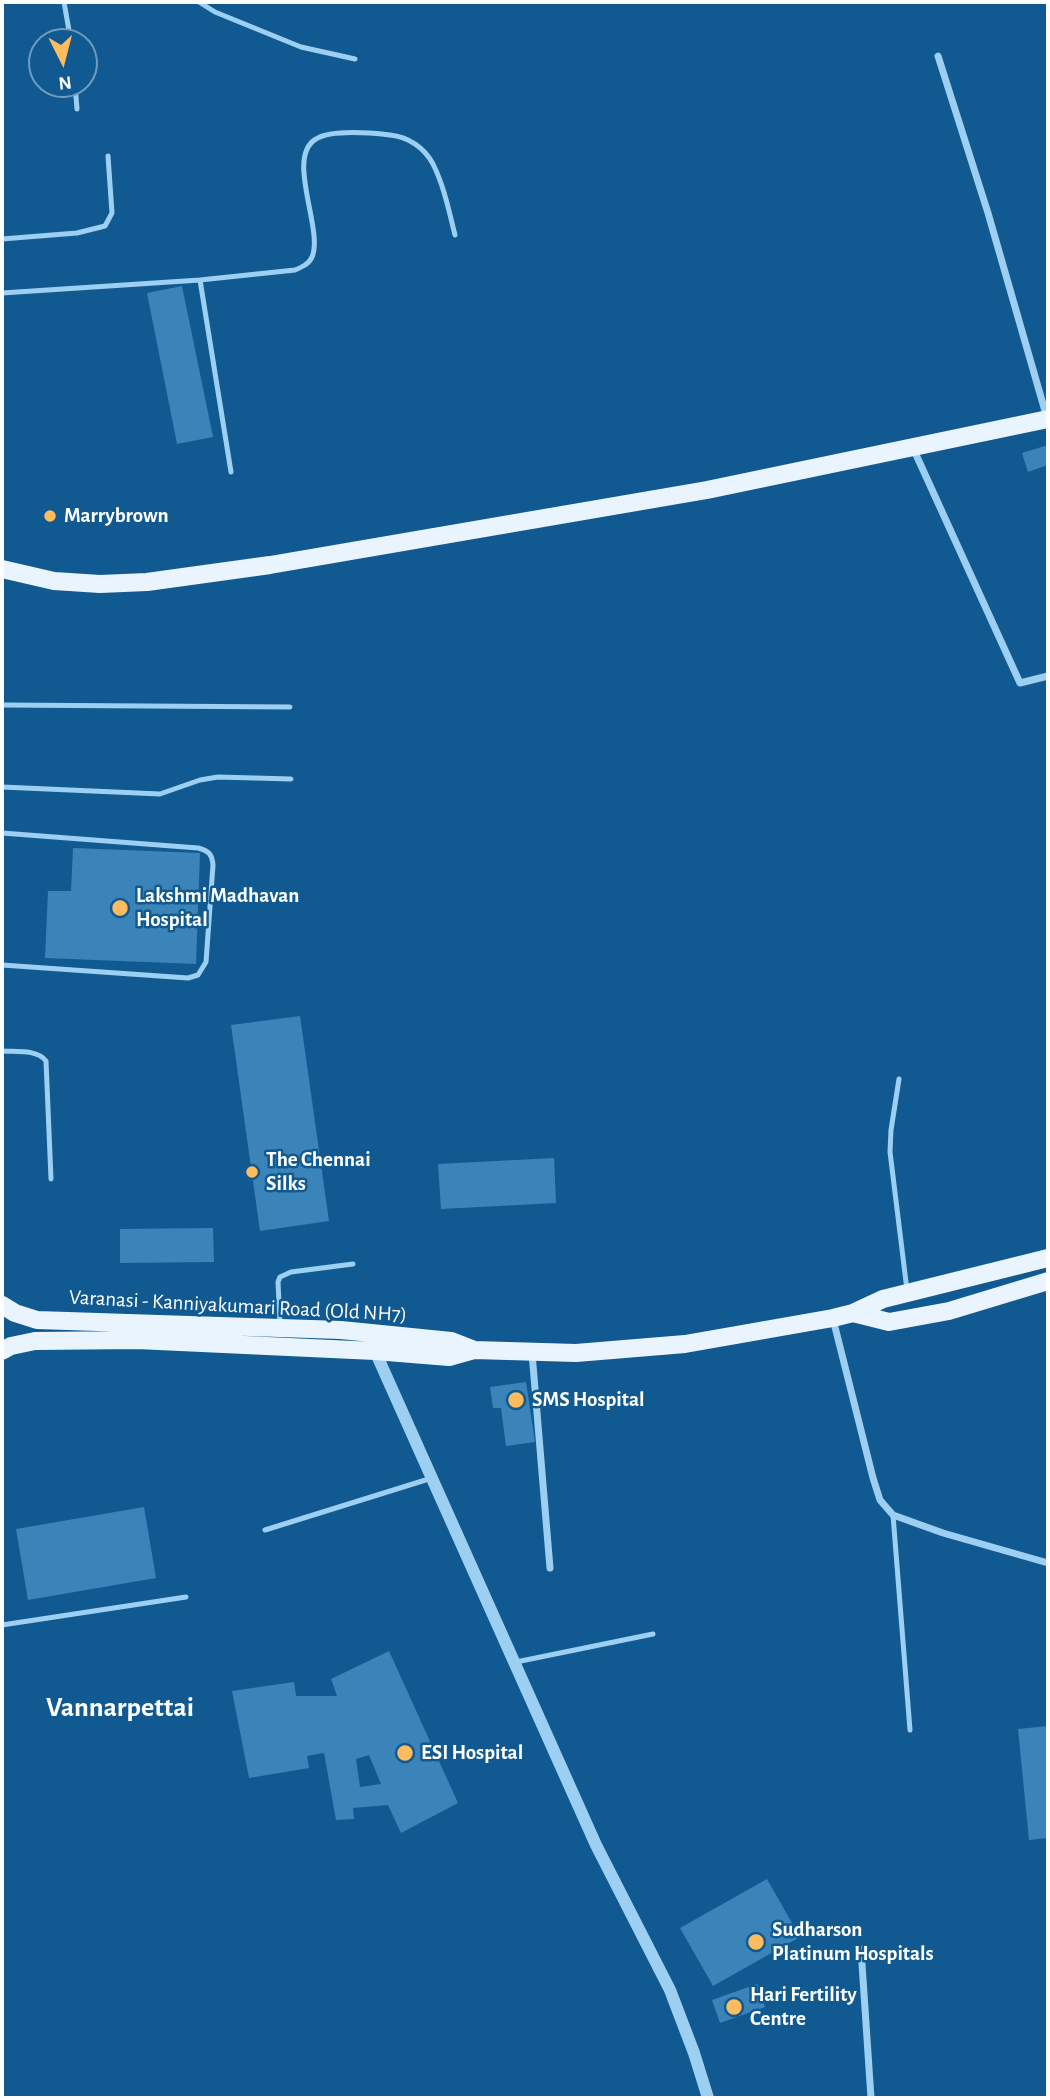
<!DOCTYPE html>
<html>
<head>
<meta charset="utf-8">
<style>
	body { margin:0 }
	#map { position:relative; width:1050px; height:2100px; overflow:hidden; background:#115a91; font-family:"Alegreya Sans",sans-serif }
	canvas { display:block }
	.frame { position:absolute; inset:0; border:4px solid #fff; pointer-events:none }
	.north { position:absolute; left:28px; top:28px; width:70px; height:70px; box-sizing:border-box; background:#115a91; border:2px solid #709cbd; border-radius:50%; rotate:174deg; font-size:19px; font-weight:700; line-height:28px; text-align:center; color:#fff }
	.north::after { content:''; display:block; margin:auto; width:24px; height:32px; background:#ffbc5f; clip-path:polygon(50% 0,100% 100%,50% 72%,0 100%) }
</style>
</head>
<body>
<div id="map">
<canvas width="1050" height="2100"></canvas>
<div class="frame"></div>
<div class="north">N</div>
</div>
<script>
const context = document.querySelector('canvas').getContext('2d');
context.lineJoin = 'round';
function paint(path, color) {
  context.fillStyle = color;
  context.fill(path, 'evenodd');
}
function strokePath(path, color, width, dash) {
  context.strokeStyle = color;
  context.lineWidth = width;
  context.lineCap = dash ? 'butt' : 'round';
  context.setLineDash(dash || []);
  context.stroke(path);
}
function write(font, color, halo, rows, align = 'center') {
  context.font = font + ' "Alegreya Sans",sans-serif';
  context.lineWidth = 5;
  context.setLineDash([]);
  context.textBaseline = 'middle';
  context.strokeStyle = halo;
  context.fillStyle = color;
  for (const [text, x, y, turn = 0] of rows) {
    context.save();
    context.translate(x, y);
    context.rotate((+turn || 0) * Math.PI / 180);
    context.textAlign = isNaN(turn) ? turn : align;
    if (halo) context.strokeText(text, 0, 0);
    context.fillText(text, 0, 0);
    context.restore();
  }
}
paint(new Path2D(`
	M 182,286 L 213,437 L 177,444 L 147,293 Z
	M 1048,445 L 1048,465 L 1028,472 L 1022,453 Z
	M 73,848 L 200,853 L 196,964 L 45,958 L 48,891 L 71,891 Z
	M 300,1016 L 329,1221 L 260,1231 L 231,1025 Z
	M 554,1158 L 556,1203 L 441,1209 L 438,1164 Z
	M 213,1228 L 214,1262 L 120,1263 L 120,1229 Z
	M 526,1382 L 535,1442 L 506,1446 L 501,1408 L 493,1408 L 490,1387 Z
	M 144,1507 L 156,1578 L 28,1600 L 16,1529 Z
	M 389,1651 L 458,1803 L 401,1833 L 388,1805 L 353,1808 L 354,1819 L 336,1820 L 324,1753 L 307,1756 L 309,1768 L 249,1778 L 232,1691 L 294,1682 L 296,1696 L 337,1696 L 331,1679 ZM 369,1755 L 381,1784 L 360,1787 L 356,1759 Z
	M 1048,1726 L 1048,1838 L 1029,1840 L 1018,1729 Z
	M 767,1879 L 800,1937 L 713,1986 L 680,1928 Z
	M 757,1984 L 765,2007 L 720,2023 L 712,2000 Z`), '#3a84ba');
strokePath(new Path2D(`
	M 64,2 L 71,42
	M 199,2 L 215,12 L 301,47 L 355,59
	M 75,84 L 77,109
	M 2,239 L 77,233 L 105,226 L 112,213 L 108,156
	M 200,280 L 231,472
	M 2,293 L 200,280 L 295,270 C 302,267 309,264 312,257 C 324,230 285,157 316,139 C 332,129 372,133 390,135 C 408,137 424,147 433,164 C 444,186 449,211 455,235
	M 2,705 L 290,707
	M 2,787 L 160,794 L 200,780 L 218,777 L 291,779
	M 2,833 L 198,848 C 209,851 212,854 213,865 L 206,962 L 198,975 L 188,978 L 2,965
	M 2,1051 C 16,1052 37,1049 46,1061 L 51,1179
	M 899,1079 L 891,1130 L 890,1152 L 907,1290
	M 280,1324 L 278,1282 L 280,1277 L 291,1272 L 353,1264
	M 893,1515 L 910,1730
	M 265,1530 L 432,1478
	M 2,1625 L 186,1597
	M 516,1662 L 653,1634`), '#9dcff2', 5);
strokePath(new Path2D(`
	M 938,56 L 988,213 L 1047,418
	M 913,448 L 1020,683 L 1048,676
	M 833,1319 L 873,1478 L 880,1500 L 893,1515 L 943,1533 L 1048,1563
	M 532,1353 L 550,1568
	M 861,1949 L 871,2098`), '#9dcff2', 7);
strokePath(new Path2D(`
	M 375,1351 L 596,1845 L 670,1990 L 694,2053 L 708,2098`), '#9dcff2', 12);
strokePath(new Path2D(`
	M 2,569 L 54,581 L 100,584 L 147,582 L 270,565 L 707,490 L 1048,419
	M 2,1305 L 15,1313 L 37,1320 L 341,1330 L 451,1341 L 474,1350
	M 853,1313 L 889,1322 L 949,1311 L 1048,1281
	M 2,1351 L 11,1346 L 35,1341 L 137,1340 L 375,1351 L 449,1357 L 474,1350 L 576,1353 L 685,1344 L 833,1318 L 853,1313 L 883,1299 L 1048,1258`), '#e9f4ff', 18);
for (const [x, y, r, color] of [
	[50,516,7,"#ffbc5f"],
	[120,908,9,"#ffbc5f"],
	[252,1172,7,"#ffbc5f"],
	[516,1400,9,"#ffbc5f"],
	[405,1753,9,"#ffbc5f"],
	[756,1942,9,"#ffbc5f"],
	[734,2007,9,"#ffbc5f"]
]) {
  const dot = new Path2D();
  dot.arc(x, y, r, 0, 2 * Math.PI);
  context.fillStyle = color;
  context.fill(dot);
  strokePath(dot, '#115a91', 2.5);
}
write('bold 21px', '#fff', '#115a91', [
	["Marrybrown",64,516],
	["Lakshmi Madhavan",136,896],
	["Hospital",136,920],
	["The Chennai",266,1160],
	["Silks",266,1184],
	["SMS Hospital",532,1400],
	["ESI Hospital",421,1753],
	["Sudharson",772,1930],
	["Platinum Hospitals",772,1954],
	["Hari Fertility",750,1995],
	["Centre",750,2019]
], 'left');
write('21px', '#fff', '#115a91', [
	["Varanasi - Kanniyakumari Road (Old NH7)",238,1306,3]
]);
write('bold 28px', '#fff', '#115a91', [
	["Vannarpettai",120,1708]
]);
</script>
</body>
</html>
